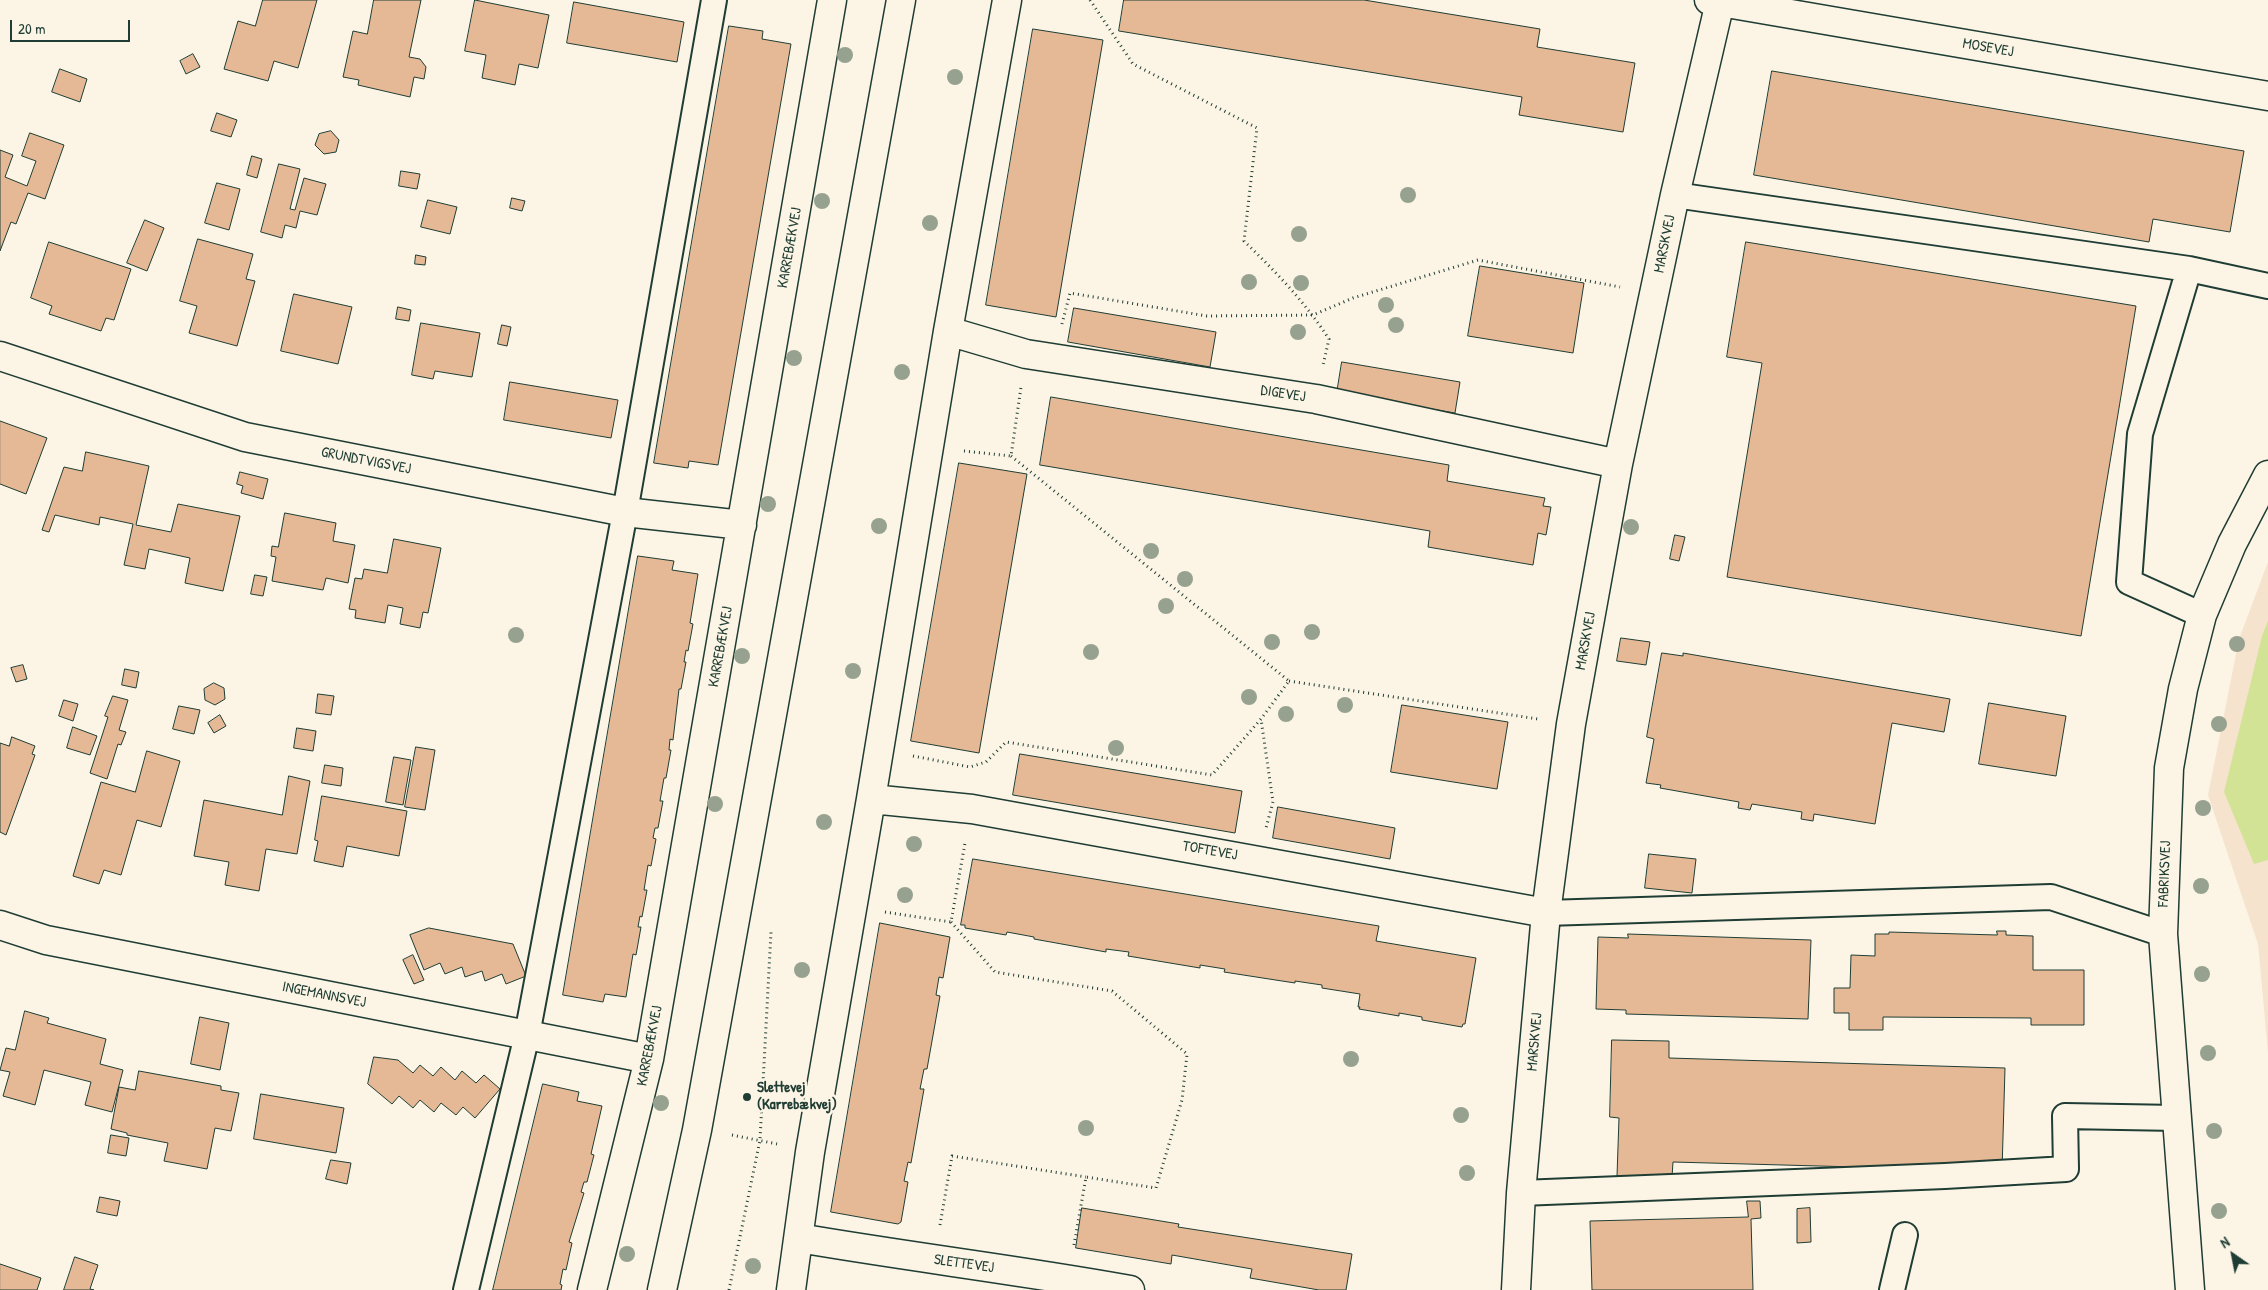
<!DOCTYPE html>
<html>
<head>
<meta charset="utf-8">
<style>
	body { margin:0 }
	#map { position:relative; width:2268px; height:1290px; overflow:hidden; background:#fcf5e5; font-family:"Patrick Hand",sans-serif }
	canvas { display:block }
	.north { position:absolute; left:2208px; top:1230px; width:50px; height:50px; -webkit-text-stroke:4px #fcf5e5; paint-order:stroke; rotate:327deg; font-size:14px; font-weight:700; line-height:20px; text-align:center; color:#1f3d34 }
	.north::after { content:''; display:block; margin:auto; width:18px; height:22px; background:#1f3d34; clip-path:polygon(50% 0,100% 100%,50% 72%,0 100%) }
	.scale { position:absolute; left:10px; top:20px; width:120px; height:22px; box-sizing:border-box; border:2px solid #1f3d34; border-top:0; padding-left:6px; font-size:15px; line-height:18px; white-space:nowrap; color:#1f3d34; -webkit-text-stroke:4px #fcf5e5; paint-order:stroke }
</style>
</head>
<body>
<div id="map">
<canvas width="2268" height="1290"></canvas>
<div class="north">N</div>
<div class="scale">20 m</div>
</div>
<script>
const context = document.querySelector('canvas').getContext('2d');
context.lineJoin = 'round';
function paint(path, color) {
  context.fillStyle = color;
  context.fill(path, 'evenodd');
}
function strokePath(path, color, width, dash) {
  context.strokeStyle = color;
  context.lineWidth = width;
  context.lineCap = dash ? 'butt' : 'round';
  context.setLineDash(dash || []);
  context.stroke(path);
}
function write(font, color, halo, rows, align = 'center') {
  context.font = font + ' "Patrick Hand",sans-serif';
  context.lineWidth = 5;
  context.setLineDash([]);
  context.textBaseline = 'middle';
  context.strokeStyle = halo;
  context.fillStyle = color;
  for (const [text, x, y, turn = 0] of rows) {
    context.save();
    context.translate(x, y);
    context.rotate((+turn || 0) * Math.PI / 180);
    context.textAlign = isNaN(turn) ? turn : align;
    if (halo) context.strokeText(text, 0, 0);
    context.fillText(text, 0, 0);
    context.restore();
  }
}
paint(new Path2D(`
	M 2268,562 L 2268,1053 L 2258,944 L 2208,795 L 2239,639 Z`), '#f5e3cd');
paint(new Path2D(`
	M 2268,621 L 2268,860 L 2254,864 L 2224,792 L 2262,636 Z`), '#d3e396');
const building = new Path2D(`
	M 263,0 L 317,0 L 298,68 L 274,61 L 268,81 L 224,69 L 238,21 L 255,26 Z
	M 374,0 L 421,0 L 409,57 L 420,59 L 426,67 L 424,79 L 414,77 L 410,97 L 358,85 L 359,80 L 343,77 L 353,31 L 367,34 Z
	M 475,0 L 549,15 L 538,68 L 519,64 L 515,85 L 482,78 L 486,55 L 465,51 Z
	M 1124,0 L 1364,0 L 1540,29 L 1537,47 L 1635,63 L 1623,132 L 1519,115 L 1522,97 L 1119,31 Z
	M 574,2 L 684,22 L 677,62 L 567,43 Z
	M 729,26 L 763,31 L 762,39 L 791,44 L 718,465 L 689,461 L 688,468 L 654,463 Z
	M 1033,29 L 1103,40 L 1056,317 L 986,305 Z
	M 193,54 L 200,67 L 186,74 L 180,61 Z
	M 60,69 L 87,79 L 80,102 L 52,92 Z
	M 1772,71 L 2244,151 L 2230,232 L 2153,219 L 2149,242 L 1754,175 Z
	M 217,113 L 237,120 L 231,137 L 211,131 Z
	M 331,131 L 339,140 L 336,152 L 324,154 L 315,145 L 319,134 Z
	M 30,133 L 64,145 L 45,199 L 28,193 L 16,224 L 11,222 L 0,251 L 0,150 L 13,155 L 5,177 L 27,186 L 36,161 L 22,156 Z
	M 252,156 L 262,159 L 257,178 L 247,175 Z
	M 279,164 L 300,169 L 290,209 L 295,210 L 304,178 L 326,184 L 317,215 L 300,211 L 296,228 L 285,225 L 282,238 L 261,232 Z
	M 401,171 L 420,174 L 417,189 L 399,186 Z
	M 217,183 L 240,189 L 229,230 L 205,223 Z
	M 512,198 L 525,201 L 522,211 L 510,208 Z
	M 428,200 L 457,207 L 450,234 L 421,227 Z
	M 145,220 L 164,228 L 147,271 L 127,263 Z
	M 198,239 L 253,254 L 246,279 L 255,281 L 237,346 L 189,333 L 197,306 L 180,301 Z
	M 49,242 L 131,269 L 114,320 L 106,318 L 101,331 L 49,314 L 52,306 L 31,298 Z
	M 1746,242 L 2136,306 L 2081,636 L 1727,577 L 1762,363 L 1727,357 Z
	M 416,255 L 426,257 L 425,265 L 415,264 Z
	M 1480,266 L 1584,283 L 1573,353 L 1468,336 Z
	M 294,294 L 352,307 L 338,364 L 281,351 Z
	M 398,307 L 411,310 L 409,321 L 396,319 Z
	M 1074,308 L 1216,332 L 1210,367 L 1068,342 Z
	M 421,323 L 480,333 L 472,377 L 435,371 L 433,379 L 412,375 Z
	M 502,325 L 511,327 L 507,346 L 498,344 Z
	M 1342,362 L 1460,382 L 1455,413 L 1337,393 Z
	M 510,382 L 618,400 L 611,438 L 504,420 Z
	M 1051,397 L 1449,465 L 1447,481 L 1545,498 L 1543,506 L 1551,507 L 1546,535 L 1538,533 L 1533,565 L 1428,547 L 1430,531 L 1040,465 Z
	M 0,421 L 47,438 L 26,494 L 0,484 Z
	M 86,452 L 149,466 L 136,525 L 171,532 L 178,504 L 240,516 L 223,591 L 185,583 L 190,558 L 149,549 L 145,569 L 124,565 L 133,524 L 100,517 L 99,525 L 55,515 L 49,532 L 42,530 L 64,467 L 82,471 Z
	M 959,463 L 1027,474 L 979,753 L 911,741 Z
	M 240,472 L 268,479 L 263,499 L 241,493 L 243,486 L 237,484 Z
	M 285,513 L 336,523 L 333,541 L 355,545 L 348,583 L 326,578 L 323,590 L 272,581 L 276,557 L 271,556 L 272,546 L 278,547 Z
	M 1675,535 L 1685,537 L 1679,561 L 1670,559 Z
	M 394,539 L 441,548 L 428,613 L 423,612 L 420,628 L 400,624 L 403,608 L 388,605 L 385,623 L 355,618 L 356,610 L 349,609 L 355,578 L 362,579 L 364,569 L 387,573 Z
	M 638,556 L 674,561 L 672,570 L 698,574 L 690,623 L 693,624 L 688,651 L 686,650 L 684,662 L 686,662 L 681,689 L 679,689 L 673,740 L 670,739 L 669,750 L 671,750 L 666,778 L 664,778 L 660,801 L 663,801 L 658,828 L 655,828 L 653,838 L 656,839 L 651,866 L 648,865 L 644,890 L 647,890 L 642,917 L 640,916 L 638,927 L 641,927 L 636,955 L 633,954 L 626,997 L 605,994 L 603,1002 L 563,995 Z
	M 255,575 L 267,577 L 263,596 L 251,594 Z
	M 1621,638 L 1650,642 L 1646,665 L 1617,661 Z
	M 1662,653 L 1683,656 L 1683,653 L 1950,699 L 1944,732 L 1892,723 L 1875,824 L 1814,814 L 1813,821 L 1801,819 L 1802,812 L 1752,804 L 1750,810 L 1738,808 L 1739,802 L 1660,788 L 1661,785 L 1646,783 L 1654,739 L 1647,737 Z
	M 23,665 L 27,679 L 16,682 L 11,668 Z
	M 125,669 L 139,672 L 136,688 L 122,685 Z
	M 214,683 L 224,688 L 225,699 L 215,705 L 205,700 L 204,689 Z
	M 318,694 L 334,696 L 331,715 L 316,713 Z
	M 113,696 L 128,700 L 119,730 L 126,732 L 121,745 L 118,744 L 107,779 L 90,773 L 108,717 L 105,716 Z
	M 64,700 L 78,704 L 73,721 L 59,716 Z
	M 1989,703 L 2066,716 L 2056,776 L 1979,764 Z
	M 1402,705 L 1508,722 L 1497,789 L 1391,772 Z
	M 179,706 L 200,710 L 194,734 L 173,729 Z
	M 220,715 L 226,726 L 214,733 L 208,723 Z
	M 73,727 L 97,736 L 90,755 L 67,748 Z
	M 297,728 L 316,731 L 313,751 L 294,748 Z
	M 12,737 L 35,746 L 32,754 L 35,755 L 6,835 L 0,832 L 0,743 L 9,746 Z
	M 416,747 L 435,750 L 425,810 L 405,807 Z
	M 147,751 L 180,761 L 161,827 L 137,820 L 121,875 L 104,870 L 99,884 L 73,876 L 101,782 L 135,792 Z
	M 1020,754 L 1242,791 L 1235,833 L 1013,795 Z
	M 394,757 L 411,760 L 403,805 L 386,802 Z
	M 325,765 L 343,768 L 341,786 L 322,783 Z
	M 289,776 L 310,781 L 297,854 L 266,849 L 259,891 L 225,885 L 229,862 L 194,856 L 204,800 L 282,815 Z
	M 322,796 L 407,811 L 399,856 L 347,846 L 343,867 L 314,861 L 318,841 L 315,840 Z
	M 1278,807 L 1395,828 L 1390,859 L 1273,838 Z
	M 1649,854 L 1696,859 L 1692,893 L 1645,888 Z
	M 973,859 L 1379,926 L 1376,941 L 1476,958 L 1465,1024 L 1463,1024 L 1462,1027 L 1422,1020 L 1422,1017 L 1399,1013 L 1399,1016 L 1359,1009 L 1360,1007 L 1358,1007 L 1360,994 L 1322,988 L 1322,985 L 1295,981 L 1295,983 L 1224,972 L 1225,969 L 1200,965 L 1200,968 L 1128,956 L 1129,952 L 1106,949 L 1106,952 L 1034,939 L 1034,937 L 1007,932 L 1006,935 L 965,928 L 965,925 L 961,925 Z
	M 880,923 L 950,937 L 943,978 L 939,977 L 936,995 L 940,996 L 927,1069 L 924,1069 L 920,1089 L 924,1089 L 911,1163 L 908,1162 L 904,1181 L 908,1182 L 901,1222 L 898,1224 L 831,1212 Z
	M 429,928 L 513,944 L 526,976 L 506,984 L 502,974 L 485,981 L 482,971 L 465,977 L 462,967 L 445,974 L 440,963 L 424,970 L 410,935 Z
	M 1997,931 L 2006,931 L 2006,935 L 2033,936 L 2033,970 L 2084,970 L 2084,1025 L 2031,1025 L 2031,1018 L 1883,1017 L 1883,1030 L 1849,1030 L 1849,1013 L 1834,1013 L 1834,988 L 1850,988 L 1851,955 L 1875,956 L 1875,934 L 1889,934 L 1889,932 L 1997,935 Z
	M 1628,934 L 1811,940 L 1808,1019 L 1626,1014 L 1626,1010 L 1596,1009 L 1598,937 L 1628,938 Z
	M 413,955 L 424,980 L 414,984 L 403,960 Z
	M 25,1011 L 49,1018 L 47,1023 L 106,1039 L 100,1064 L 123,1070 L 112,1112 L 85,1105 L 91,1082 L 44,1070 L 35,1105 L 3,1096 L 10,1072 L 0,1070 L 6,1048 L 15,1050 Z
	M 200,1017 L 229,1023 L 220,1070 L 191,1064 Z
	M 1612,1040 L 1669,1041 L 1669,1058 L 2005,1068 L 2002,1171 L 1673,1162 L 1672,1177 L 1617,1176 L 1619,1118 L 1610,1117 Z
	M 374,1057 L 398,1060 L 413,1073 L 420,1065 L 433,1076 L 441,1067 L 455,1080 L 462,1071 L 476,1083 L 484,1075 L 500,1089 L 475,1118 L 463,1107 L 456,1115 L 441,1103 L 434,1112 L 420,1100 L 413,1108 L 399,1096 L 392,1104 L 368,1084 Z
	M 139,1071 L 221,1086 L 221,1090 L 239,1093 L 231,1131 L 215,1128 L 207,1169 L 164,1161 L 168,1143 L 127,1135 L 127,1133 L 111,1129 L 119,1087 L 135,1090 Z
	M 543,1084 L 579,1092 L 577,1101 L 602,1106 L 591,1154 L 594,1155 L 587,1182 L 584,1182 L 581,1192 L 584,1193 L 569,1242 L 572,1243 L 566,1270 L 563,1269 L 560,1284 L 562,1285 L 561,1290 L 493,1290 Z
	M 261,1094 L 344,1108 L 336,1153 L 254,1139 Z
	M 111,1135 L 129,1138 L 126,1156 L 108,1153 Z
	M 331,1160 L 351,1163 L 347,1184 L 326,1179 Z
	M 100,1197 L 120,1201 L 117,1216 L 97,1212 Z
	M 1747,1201 L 1760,1201 L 1761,1218 L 1751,1219 L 1753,1290 L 1592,1290 L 1590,1221 L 1748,1217 Z
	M 1082,1208 L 1179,1224 L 1178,1227 L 1352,1254 L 1346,1290 L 1319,1290 L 1250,1278 L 1252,1269 L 1172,1255 L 1171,1264 L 1076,1248 Z
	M 1810,1208 L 1811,1242 L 1797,1243 L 1797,1209 Z
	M 75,1257 L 98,1265 L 90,1289 L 94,1290 L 64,1290 Z
	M 0,1264 L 41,1278 L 37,1290 L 0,1290 Z`);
paint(building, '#e5b995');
strokePath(building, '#1f3d34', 1);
const lane = new Path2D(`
	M 1675,195 L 2189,269 L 2268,286
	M 2189,269 L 2140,434 L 2129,582 L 2202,615
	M 1546,913 L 2051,897 L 2163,934
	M 1521,1193 L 1945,1176 L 2066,1169 L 2065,1116 L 2177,1118
	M 466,1290 L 527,1035 L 625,512 L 714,0
	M 1892,1290 L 1905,1235`);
const street = new Path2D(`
	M 1709,0 L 2268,96
	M 948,331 L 1026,354 L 1316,399 L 1618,464
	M 0,356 L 245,437 L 625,512 L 742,525
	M 871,799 L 972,809 L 1546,913
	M 0,925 L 46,940 L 649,1059
	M 799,1238 C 909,1257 1020,1270 1130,1290
	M 592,1290 L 649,1059 L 832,0
	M 791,1290 L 810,1152 L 871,799 L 948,331 L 1007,0
	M 1516,1290 L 1521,1193 L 1546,913 L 1571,724 L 1618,464 L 1675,195 L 1720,2`);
const secondary = new Path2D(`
	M 662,1290 L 697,1130 L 901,0
	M 2190,1290 L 2163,934 L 2169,768 L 2183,689 L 2202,615 L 2232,544 L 2268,475`);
strokePath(lane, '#1f3d34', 28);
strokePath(street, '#1f3d34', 31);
strokePath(secondary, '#1f3d34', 31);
strokePath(new Path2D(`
	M 1090,0 L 1133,64 L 1257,128 L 1244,241 C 1275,271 1305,302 1329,339 L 1323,365
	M 1062,324 L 1070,293 L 1207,316 L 1313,315 L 1353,298 L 1478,260 L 1620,287
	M 964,451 L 1011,456 L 1021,387
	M 1011,456 L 1289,681 L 1261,719
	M 1289,681 L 1538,719
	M 913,756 L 970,767 L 986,762 L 1006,742 L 1212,775 L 1261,719 L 1273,802 L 1266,828
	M 885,912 L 951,922 L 965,843
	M 951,922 L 995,972 L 1112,991 L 1187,1054 L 1182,1100 L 1156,1188 L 1086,1177 L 1074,1245
	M 732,1135 L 777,1144
	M 940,1225 L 952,1156 L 1086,1177
	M 729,1290 L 760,1140 L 771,932`), '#1f3d34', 3, [1, 4]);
strokePath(lane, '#fcf5e5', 24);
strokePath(street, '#fcf5e5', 28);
strokePath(secondary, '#fcf5e5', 28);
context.fillStyle = '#96a28f';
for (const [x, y] of [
	[845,55],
	[955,77],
	[1408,195],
	[822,201],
	[930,223],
	[1299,234],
	[1249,282],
	[1301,283],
	[1386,305],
	[1396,325],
	[1298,332],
	[794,358],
	[902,372],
	[768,504],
	[879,526],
	[1631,527],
	[1151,551],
	[1185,579],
	[1166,606],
	[1312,632],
	[516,635],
	[1272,642],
	[2237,644],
	[1091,652],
	[742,656],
	[853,671],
	[1249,697],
	[1345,705],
	[1286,714],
	[2219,724],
	[1116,748],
	[715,804],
	[2203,808],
	[824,822],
	[914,844],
	[2201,886],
	[905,895],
	[802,970],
	[2202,974],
	[2208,1053],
	[1351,1059],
	[661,1103],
	[1461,1115],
	[1086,1128],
	[2214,1131],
	[1467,1173],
	[2219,1211],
	[627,1254],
	[753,1266]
]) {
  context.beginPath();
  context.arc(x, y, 8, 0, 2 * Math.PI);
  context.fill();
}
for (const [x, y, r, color] of [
	[747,1097,5,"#1f3d34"]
]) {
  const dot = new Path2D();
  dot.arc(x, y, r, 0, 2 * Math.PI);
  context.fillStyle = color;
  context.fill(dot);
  strokePath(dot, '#fcf5e5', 2);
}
write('15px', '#1f3d34', '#fcf5e5', [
	["MOSEVEJ",1988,48,10],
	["MARSKVEJ",1665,244,-79],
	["KARREBÆKVEJ",790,248,-80],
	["DIGEVEJ",1283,394,9],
	["GRUNDTVIGSVEJ",366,461,11],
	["MARSKVEJ",1586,641,-80],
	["KARREBÆKVEJ",721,647,-80],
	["TOFTEVEJ",1210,851,10],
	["FABRIKSVEJ",2165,874,-88],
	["INGEMANNSVEJ",324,995,11],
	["MARSKVEJ",1535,1042,-85],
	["KARREBÆKVEJ",650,1046,-79],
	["SLETTEVEJ",964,1264,8]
]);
write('bold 15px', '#1f3d34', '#fcf5e5', [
	["Slettevej",757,1088],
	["(Karrebækvej)",757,1105]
], 'left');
</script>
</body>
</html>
